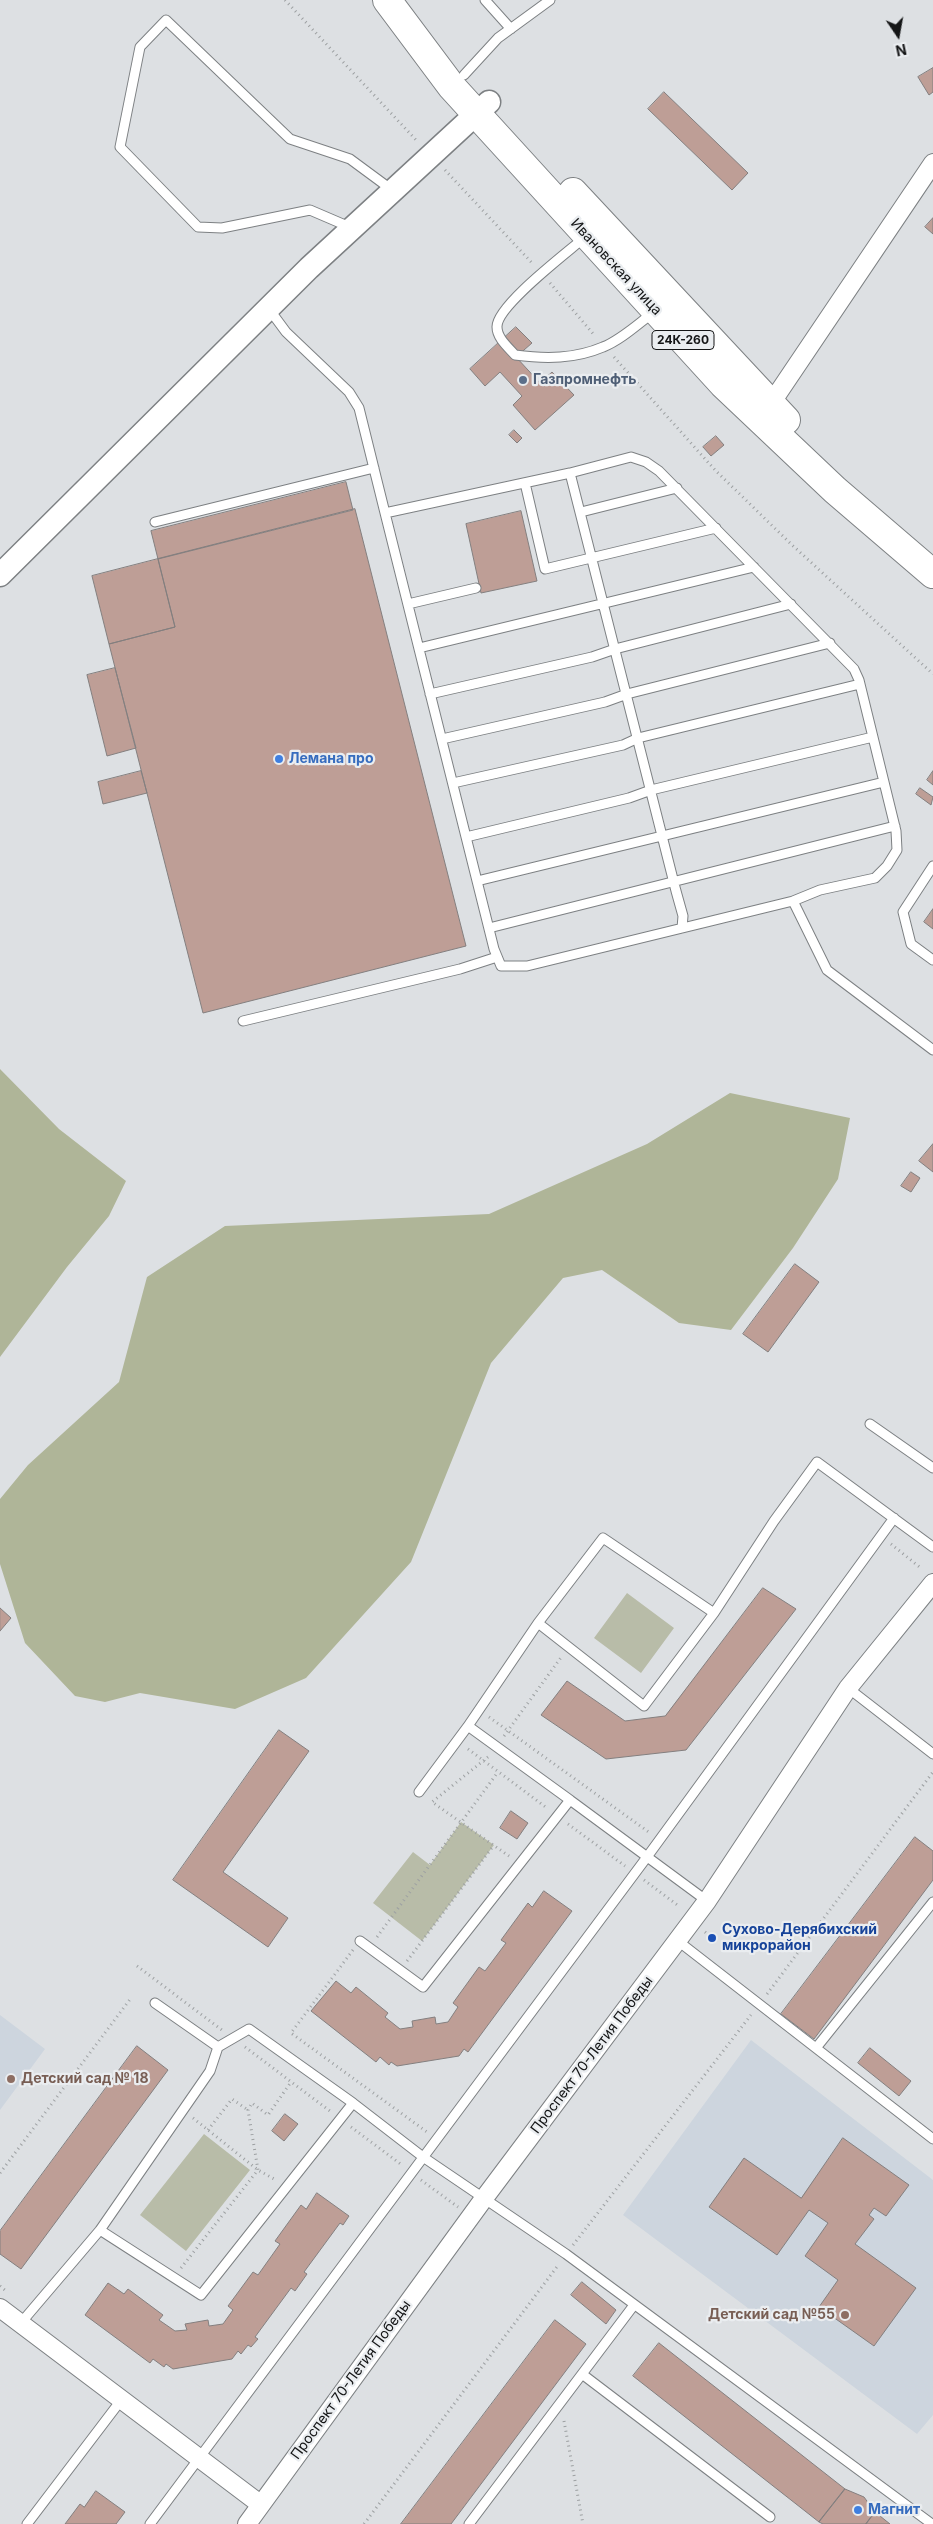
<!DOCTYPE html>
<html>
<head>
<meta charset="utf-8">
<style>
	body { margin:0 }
	#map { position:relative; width:933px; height:2524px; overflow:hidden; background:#dde0e3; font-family:Inter,sans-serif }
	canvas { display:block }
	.north { position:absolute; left:873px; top:10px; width:50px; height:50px; -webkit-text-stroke:4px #eaedf0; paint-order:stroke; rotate:168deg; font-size:14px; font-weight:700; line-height:20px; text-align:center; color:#141516 }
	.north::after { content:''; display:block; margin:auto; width:18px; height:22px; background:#141516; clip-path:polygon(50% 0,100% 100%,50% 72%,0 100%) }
</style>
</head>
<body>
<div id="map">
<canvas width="933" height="2524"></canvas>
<div class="north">N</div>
</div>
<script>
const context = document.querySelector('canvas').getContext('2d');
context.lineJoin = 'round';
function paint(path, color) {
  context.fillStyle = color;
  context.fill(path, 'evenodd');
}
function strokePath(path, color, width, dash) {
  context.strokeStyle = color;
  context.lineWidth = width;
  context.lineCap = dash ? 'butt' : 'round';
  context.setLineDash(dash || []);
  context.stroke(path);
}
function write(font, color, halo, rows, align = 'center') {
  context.font = font + ' Inter,sans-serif';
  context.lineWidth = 4.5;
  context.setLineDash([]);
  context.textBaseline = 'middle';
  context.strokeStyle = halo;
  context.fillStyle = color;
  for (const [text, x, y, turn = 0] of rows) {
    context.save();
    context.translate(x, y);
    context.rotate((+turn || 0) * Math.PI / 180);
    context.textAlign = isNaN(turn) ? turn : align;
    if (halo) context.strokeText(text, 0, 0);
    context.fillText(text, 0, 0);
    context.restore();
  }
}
paint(new Path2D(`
	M 0,2015 L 45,2049 L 0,2110 Z
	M 751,2040 L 933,2180 L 933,2415 L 917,2434 L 623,2215 Z`), '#cdd5de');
paint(new Path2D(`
	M 627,1593 L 674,1628 L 641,1673 L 594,1638 Z
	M 461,1822 L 494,1845 L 422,1941 L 373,1903 L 413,1852 L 430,1865 Z
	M 204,2134 L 250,2170 L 186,2251 L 140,2215 Z`), '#b8bca8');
paint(new Path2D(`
	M 0,1069 L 59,1129 L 126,1181 L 109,1216 L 67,1267 L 0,1357 Z
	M 730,1093 L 850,1118 L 838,1179 L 793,1248 L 731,1330 L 679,1323 L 602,1270 L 563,1278 L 491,1363 L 411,1562 L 306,1678 L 235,1709 L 140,1693 L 105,1702 L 75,1696 L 25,1643 L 0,1564 L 0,1499 L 28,1465 L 119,1382 L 147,1277 L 225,1226 L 489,1214 L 647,1144 Z`), '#afb598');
const building = new Path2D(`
	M 933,68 L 933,92 L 929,95 L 918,77 Z
	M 664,92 L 748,173 L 732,190 L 648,109 Z
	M 933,218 L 933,234 L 925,227 Z
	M 516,327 L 532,343 L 516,357 L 540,383 L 552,372 L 574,395 L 535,430 L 513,405 L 522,396 L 500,372 L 485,386 L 470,369 Z
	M 514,430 L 522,438 L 517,443 L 509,435 Z
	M 716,436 L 724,445 L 711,456 L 703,447 Z
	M 346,482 L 353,510 L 158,559 L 151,531 Z
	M 355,509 L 466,946 L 203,1013 L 109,644 L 175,627 L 158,559 Z
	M 521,511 L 537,581 L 481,593 L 466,524 Z
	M 158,559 L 175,627 L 109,644 L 92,576 Z
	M 115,668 L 136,748 L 107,756 L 87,675 Z
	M 141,771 L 147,793 L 103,804 L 98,782 Z
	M 933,771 L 933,785 L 927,780 Z
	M 920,788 L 933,797 L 931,805 L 916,794 Z
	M 933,909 L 933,929 L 924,922 Z
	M 933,1144 L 933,1172 L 919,1161 Z
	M 911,1172 L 920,1178 L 911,1192 L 901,1186 Z
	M 795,1264 L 819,1282 L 768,1352 L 743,1334 Z
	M 763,1588 L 796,1609 L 686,1750 L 606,1759 L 541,1715 L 567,1681 L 625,1721 L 665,1716 Z
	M 0,1608 L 11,1618 L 0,1631 Z
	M 279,1730 L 309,1751 L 223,1872 L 288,1918 L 268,1947 L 173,1880 Z
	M 511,1811 L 528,1823 L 517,1839 L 500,1828 Z
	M 915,1837 L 933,1851 L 933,1880 L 814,2039 L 781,2014 Z
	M 544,1891 L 572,1911 L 468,2052 L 464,2049 L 459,2056 L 397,2066 L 391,2062 L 389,2065 L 380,2057 L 376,2062 L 311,2011 L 336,1981 L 351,1993 L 356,1987 L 388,2013 L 385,2017 L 400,2029 L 413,2027 L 412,2021 L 435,2017 L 436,2024 L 448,2022 L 458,2007 L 453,2003 L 479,1967 L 485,1971 L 506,1943 L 501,1940 L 528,1903 L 532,1907 Z
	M 137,2046 L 168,2070 L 21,2269 L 0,2254 L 0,2231 Z
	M 870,2048 L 911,2081 L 899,2096 L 858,2063 Z
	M 285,2114 L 298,2124 L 284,2141 L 272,2131 Z
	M 843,2138 L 909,2185 L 886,2216 L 874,2208 L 869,2215 L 874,2219 L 855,2244 L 916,2288 L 874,2346 L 819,2307 L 838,2280 L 805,2256 L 828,2223 L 809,2210 L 777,2255 L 709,2207 L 744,2158 L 801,2198 Z
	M 317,2193 L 349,2216 L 343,2225 L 340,2223 L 304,2272 L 307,2274 L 295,2291 L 291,2288 L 255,2337 L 258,2339 L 251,2347 L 248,2345 L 241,2354 L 238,2351 L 232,2359 L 173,2369 L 166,2364 L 164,2367 L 153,2359 L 150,2363 L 85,2315 L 108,2283 L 124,2294 L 128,2289 L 163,2315 L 159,2320 L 175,2331 L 187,2330 L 185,2324 L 208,2320 L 209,2326 L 223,2324 L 233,2310 L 228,2306 L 253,2272 L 258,2275 L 280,2244 L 275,2241 L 301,2205 L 306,2209 Z
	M 582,2282 L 616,2310 L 606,2324 L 571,2295 Z
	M 555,2320 L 586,2344 L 451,2524 L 401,2524 Z
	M 659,2343 L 845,2489 L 819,2522 L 633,2376 Z
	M 845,2489 L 864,2497 L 875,2512 L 866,2524 L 823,2524 L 819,2522 Z
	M 96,2491 L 125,2512 L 116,2524 L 65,2524 L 80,2504 L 84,2507 Z
	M 875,2512 L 890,2524 L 866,2524 Z`);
paint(building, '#be9e96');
strokePath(building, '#837f7f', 1);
const service = new Path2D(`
	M 485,0 L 511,29
	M 464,75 L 498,38 L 550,0
	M 352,228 L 310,210 L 222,228 L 198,227 L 120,147 L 140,47 L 166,20 L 290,139 L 350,159 L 392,190
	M 585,237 C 568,252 496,306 497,327 C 497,338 508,347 515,355 C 546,359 575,359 603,347 C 621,340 639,323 654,312
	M 269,309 L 286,332 L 349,392 L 359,408 L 385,513
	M 631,457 L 646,462 L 659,471 L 854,669 L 859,680 L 896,831 L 897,850 L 887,866 L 875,878 L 820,890 L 793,901 L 527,966 L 501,966 L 494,949 L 385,513 L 570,473 Z
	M 570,473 L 676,891 L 683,916 L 682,928
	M 525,483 L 545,569 L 716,528
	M 581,512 L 677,488
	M 155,522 L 374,468
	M 408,604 L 476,588
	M 419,648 L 754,567
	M 430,694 L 592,657 L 615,649 L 791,604
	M 442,739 L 605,702 L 627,694 L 830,643
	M 453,783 L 623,745 L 638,738 L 860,684
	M 466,837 L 629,798 L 651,790 L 873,737
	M 933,866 L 903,912 L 911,944 L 933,960
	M 477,881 L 884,782
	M 793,901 L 827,970 L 933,1050
	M 489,928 L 895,826
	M 243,1021 L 460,969 L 497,957
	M 870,1424 L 933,1468
	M 538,1623 L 603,1538 L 714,1613
	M 848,1688 L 933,1754
	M 419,1792 L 468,1726
	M 570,1800 L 468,1726 L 538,1623 L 644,1706 L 714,1613 L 774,1521 L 817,1462 L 933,1547
	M 360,1941 L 423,1987 L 570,1800 L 707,1901
	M 678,1941 L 933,2139
	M 155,2003 L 218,2047 L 210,2071 L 100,2230 L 201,2295 L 353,2103 L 423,2157 L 566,2254 L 932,2524
	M 218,2047 L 249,2029 L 353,2103
	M 816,2048 L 933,1902
	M 20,2324 L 100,2230
	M 582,2374 L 770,2517
	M 27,2524 L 122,2399
	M 150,2524 L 647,1857 L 894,1518
	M 469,2524 L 634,2305`);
const minor = new Path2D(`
	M 770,405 L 933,163
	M 0,2308 L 260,2504
	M 247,2524 L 485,2197 L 707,1901 L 848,1688 L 933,1583`);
const tertiary = new Path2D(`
	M 0,575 L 309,268 L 489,102`);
const primary = new Path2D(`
	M 387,0 L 452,87 L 723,384 L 835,490 L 933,574
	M 573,192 L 786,420`);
strokePath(service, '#7d8083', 11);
strokePath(minor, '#7d8083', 20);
strokePath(tertiary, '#7d8083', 25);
strokePath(primary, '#7d8083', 30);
strokePath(new Path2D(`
	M 285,0 L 418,142
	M 445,170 L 533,264
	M 550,283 L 595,336
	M 614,357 L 715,470 L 791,544 L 933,674
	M 891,1544 L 922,1569
	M 489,1717 L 650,1833
	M 504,1736 L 562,1656
	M 468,1749 L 547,1808
	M 488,1757 L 432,1802 L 509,1856
	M 568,1824 L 625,1866
	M 644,1880 L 680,1907
	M 705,1932 L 712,1938
	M 377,1937 L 498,1772
	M 353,1950 L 291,2033 L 427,2132
	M 407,1961 L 494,1845
	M 137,1966 L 222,2030
	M 767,1994 L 933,1772
	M 245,2047 L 330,2111
	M 193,2118 L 258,2170 L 276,2180
	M 351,2127 L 402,2165
	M 208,2130 L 232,2099 L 248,2110
	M 0,2173 L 131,1998
	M 421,2180 L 458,2207
	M 573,2245 L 751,2015
	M 181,2268 L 258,2170 L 248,2110 L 252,2103 L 268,2115 L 291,2082
	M 0,2286 L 6,2291
	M 564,2421 L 583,2524
	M 364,2524 L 559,2264`), '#9da0a2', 3, [1, 4]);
strokePath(service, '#fff', 9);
strokePath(minor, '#fff', 18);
strokePath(tertiary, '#fff', 22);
strokePath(primary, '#fff', 28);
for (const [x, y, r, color] of [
	[523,380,5,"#5c6f8a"],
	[279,759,5,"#3f7fe0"],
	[712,1938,5,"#1a4fb4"],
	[11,2079,5,"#8d6e63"],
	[845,2315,5,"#8d6e63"],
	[858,2510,5,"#3f7fe0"]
]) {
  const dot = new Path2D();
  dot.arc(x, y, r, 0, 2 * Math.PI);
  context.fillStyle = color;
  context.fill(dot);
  strokePath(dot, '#eaedf0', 2);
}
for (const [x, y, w] of [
	[683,340,62]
]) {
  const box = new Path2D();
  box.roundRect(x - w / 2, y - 9.5, w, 19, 4);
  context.fillStyle = '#eaedf0';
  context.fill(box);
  strokePath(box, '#141516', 1);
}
write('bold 12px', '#141516', null, [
	["24К-260",683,340]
]);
write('14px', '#141516', '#eaedf0', [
	["Ивановская улица",616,267,47],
	["Проспект 70-Летия Победы",592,2055,-53],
	["Проспект 70-Летия Победы",351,2380,-54]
]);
write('bold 14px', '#4e5e75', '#eaedf0', [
	["Газпромнефть",533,380]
], 'left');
write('bold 14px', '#366cbe', '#eaedf0', [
	["Лемана про",289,759],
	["Магнит",868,2510]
], 'left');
write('bold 14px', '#164399', '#eaedf0', [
	["Сухово-Дерябихский",722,1930],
	["микрорайон",722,1946]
], 'left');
write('bold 14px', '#785e54', '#eaedf0', [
	["Детский сад № 18",21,2079],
	["Детский сад №55",835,2315,"right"]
], 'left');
</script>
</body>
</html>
